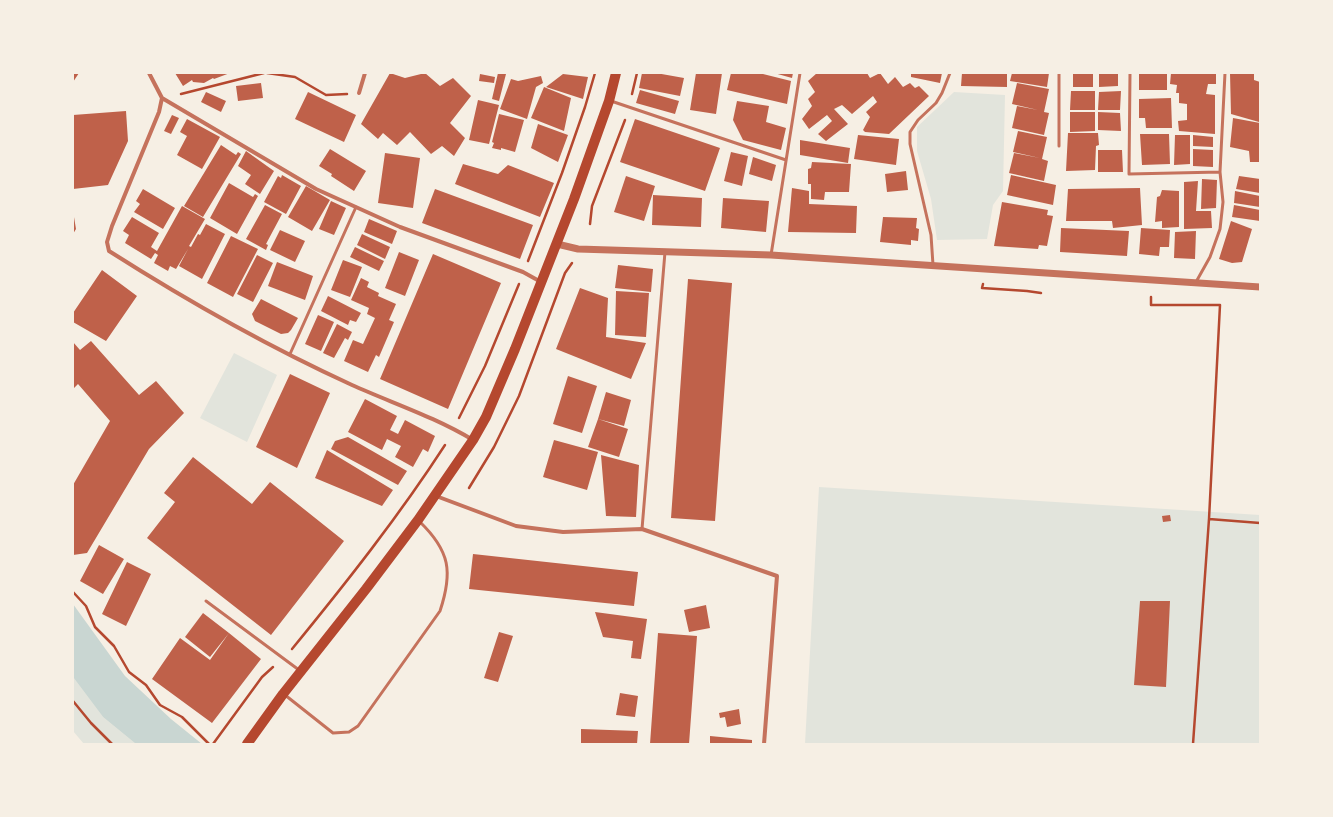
<!DOCTYPE html>
<html>
<head>
<meta charset="utf-8">
<style>
	body { margin:0 }
	#map { position:relative; width:1333px; height:817px; overflow:hidden; background:#f6efe4; font-family:"PT Sans Narrow",sans-serif }
	canvas { display:block }
	.frame { position:absolute; inset:0; border:74px solid #f6efe4; pointer-events:none }
</style>
</head>
<body>
<div id="map">
<canvas width="1333" height="817"></canvas>
<div class="frame"></div>
</div>
<script>
const context = document.querySelector('canvas').getContext('2d');
context.lineJoin = 'round';
function paint(path, color) {
  context.fillStyle = color;
  context.fill(path, 'evenodd');
}
function strokePath(path, color, width, dash) {
  context.strokeStyle = color;
  context.lineWidth = width;
  context.lineCap = dash ? 'butt' : 'round';
  context.setLineDash(dash || []);
  context.stroke(path);
}
paint(new Path2D(`
	M 954,92 L 1005,95 L 1003,191 L 993,205 L 987,239 L 937,240 L 931,199 L 917,151 L 917,127 Z
	M 234,353 L 277,375 L 247,442 L 200,418 Z
	M 819,487 L 1260,515 L 1260,744 L 805,744 Z
	M 73,677 L 103,717 L 136,744 L 84,744 L 73,731 Z`), '#e2e4dc');
paint(new Path2D(`
	M 73,604 L 125,676 L 171,719 L 202,744 L 136,744 L 103,717 L 73,677 Z`), '#c9d6d2');
paint(new Path2D(`
	M 73,73 L 79,73 L 73,82 Z
	M 175,73 L 230,73 L 214,79 L 213,78 L 204,83 L 193,82 L 192,80 L 183,86 Z
	M 390,73 L 405,78 L 425,73 L 440,86 L 453,78 L 471,96 L 450,123 L 465,138 L 454,156 L 442,146 L 431,154 L 410,132 L 397,145 L 383,133 L 378,139 L 361,124 Z
	M 498,73 L 506,74 L 499,101 L 492,99 Z
	M 642,73 L 656,73 L 684,78 L 680,96 L 639,88 Z
	M 696,73 L 722,73 L 716,114 L 690,110 Z
	M 731,73 L 759,73 L 791,81 L 787,104 L 727,90 Z
	M 774,73 L 793,73 L 792,78 Z
	M 817,73 L 867,73 L 870,78 L 880,73 L 888,84 L 895,77 L 903,87 L 910,83 L 915,88 L 919,86 L 929,96 L 889,134 L 865,132 L 863,130 L 870,117 L 866,112 L 877,102 L 873,96 L 852,114 L 842,105 L 834,109 L 848,124 L 826,141 L 818,134 L 832,121 L 827,115 L 809,129 L 802,119 L 812,106 L 808,99 L 815,92 L 808,81 Z
	M 911,73 L 942,73 L 940,83 L 911,77 Z
	M 962,73 L 1007,73 L 1007,87 L 961,86 Z
	M 1012,73 L 1049,73 L 1047,87 L 1010,81 Z
	M 1073,73 L 1093,73 L 1093,87 L 1073,87 Z
	M 1099,73 L 1118,73 L 1118,86 L 1099,87 Z
	M 1139,73 L 1167,73 L 1167,90 L 1139,90 Z
	M 1171,73 L 1216,73 L 1216,84 L 1208,84 L 1206,94 L 1215,95 L 1215,134 L 1179,131 L 1178,121 L 1187,120 L 1187,104 L 1179,103 L 1179,93 L 1176,93 L 1177,85 L 1170,84 Z
	M 1230,73 L 1254,73 L 1254,80 L 1260,82 L 1259,122 L 1231,114 Z
	M 480,74 L 495,77 L 494,83 L 479,81 Z
	M 563,74 L 588,77 L 583,99 L 546,87 Z
	M 541,76 L 543,83 L 536,87 L 527,119 L 500,109 L 511,79 L 518,81 Z
	M 261,83 L 263,98 L 238,101 L 236,86 Z
	M 1017,83 L 1049,89 L 1044,112 L 1049,113 L 1044,135 L 1012,128 L 1017,106 L 1038,110 L 1012,104 Z
	M 544,87 L 571,98 L 564,131 L 531,118 Z
	M 640,90 L 679,101 L 675,114 L 636,103 Z
	M 1071,91 L 1095,91 L 1095,110 L 1070,110 Z
	M 1121,91 L 1120,110 L 1098,110 L 1099,92 Z
	M 206,92 L 226,101 L 221,112 L 201,102 Z
	M 308,92 L 356,115 L 344,142 L 295,119 Z
	M 1171,98 L 1172,128 L 1146,128 L 1145,118 L 1139,118 L 1139,99 Z
	M 478,100 L 499,105 L 489,144 L 469,140 Z
	M 737,101 L 769,106 L 766,122 L 786,128 L 781,150 L 743,140 L 733,120 Z
	M 126,111 L 128,141 L 108,185 L 73,189 L 73,115 Z
	M 1070,112 L 1095,112 L 1095,131 L 1070,132 Z
	M 1098,112 L 1120,113 L 1121,131 L 1098,130 Z
	M 499,114 L 524,120 L 515,152 L 501,148 L 501,150 L 492,148 L 494,143 L 492,142 Z
	M 172,115 L 179,118 L 171,134 L 164,131 Z
	M 1233,118 L 1260,123 L 1260,162 L 1250,162 L 1249,151 L 1230,147 Z
	M 187,119 L 220,137 L 202,169 L 177,155 L 187,136 L 180,132 Z
	M 635,119 L 720,148 L 705,191 L 620,162 Z
	M 538,124 L 568,135 L 558,162 L 531,148 Z
	M 1018,131 L 1047,137 L 1042,159 L 1048,161 L 1044,181 L 1009,173 L 1014,153 L 1040,158 L 1013,152 Z
	M 1068,133 L 1098,133 L 1099,145 L 1096,146 L 1095,170 L 1066,171 Z
	M 1140,134 L 1169,134 L 1170,164 L 1142,165 Z
	M 858,135 L 899,139 L 896,165 L 854,159 Z
	M 1175,135 L 1190,135 L 1190,164 L 1174,165 Z
	M 1193,135 L 1213,137 L 1213,147 L 1193,146 Z
	M 800,140 L 850,148 L 848,163 L 800,155 Z
	M 221,145 L 236,155 L 238,152 L 241,154 L 203,217 L 184,206 Z
	M 330,149 L 366,171 L 354,191 L 331,176 L 332,174 L 319,166 Z
	M 1193,149 L 1213,150 L 1213,167 L 1193,166 Z
	M 1098,150 L 1122,150 L 1123,172 L 1098,172 Z
	M 246,151 L 274,171 L 260,194 L 245,184 L 251,175 L 238,166 Z
	M 731,152 L 748,156 L 742,186 L 724,181 Z
	M 385,153 L 420,158 L 413,208 L 378,203 Z
	M 753,157 L 776,165 L 772,181 L 749,174 Z
	M 812,162 L 851,164 L 849,192 L 825,192 L 824,200 L 811,199 L 811,184 L 808,184 L 808,169 L 811,168 Z
	M 463,164 L 498,174 L 508,165 L 554,183 L 540,217 L 455,184 Z
	M 906,171 L 908,190 L 887,192 L 885,174 Z
	M 282,175 L 301,186 L 286,214 L 264,202 L 278,176 L 281,178 Z
	M 1011,175 L 1056,185 L 1053,205 L 1007,195 Z
	M 626,176 L 655,186 L 644,221 L 614,212 Z
	M 1239,176 L 1260,179 L 1260,193 L 1236,189 Z
	M 1202,179 L 1217,180 L 1216,208 L 1201,209 Z
	M 1198,181 L 1196,211 L 1211,211 L 1212,228 L 1184,229 L 1184,182 Z
	M 229,183 L 253,197 L 255,194 L 258,196 L 237,234 L 210,218 Z
	M 306,186 L 330,200 L 312,231 L 288,217 Z
	M 792,188 L 809,191 L 809,204 L 857,206 L 856,233 L 788,232 Z
	M 1140,188 L 1142,225 L 1113,228 L 1112,221 L 1066,221 L 1068,189 Z
	M 143,189 L 175,208 L 163,229 L 134,212 L 140,204 L 136,201 Z
	M 435,189 L 533,225 L 520,259 L 422,223 Z
	M 1162,190 L 1179,191 L 1179,227 L 1162,228 L 1162,221 L 1155,222 L 1157,197 L 1160,196 Z
	M 1235,191 L 1260,196 L 1260,207 L 1234,203 Z
	M 653,195 L 702,198 L 701,227 L 652,225 Z
	M 723,198 L 769,201 L 766,232 L 721,228 Z
	M 331,201 L 346,208 L 334,235 L 319,229 Z
	M 1002,202 L 1048,210 L 1047,215 L 1053,216 L 1047,246 L 1039,245 L 1038,249 L 994,246 Z
	M 265,205 L 282,214 L 266,244 L 268,245 L 266,250 L 246,239 Z
	M 1234,205 L 1260,210 L 1260,221 L 1232,217 Z
	M 182,206 L 205,219 L 189,246 L 191,247 L 198,234 L 200,235 L 206,224 L 225,234 L 202,279 L 179,266 L 188,249 L 176,269 L 170,266 L 168,271 L 154,263 L 158,255 L 155,253 L 151,259 L 125,243 L 129,235 L 123,231 L 132,217 L 159,233 L 151,247 L 157,251 Z
	M 73,211 L 76,229 L 73,234 Z
	M 883,217 L 917,218 L 916,228 L 919,229 L 918,241 L 911,240 L 911,245 L 880,242 Z
	M 369,219 L 397,231 L 392,244 L 364,232 Z
	M 1231,221 L 1252,229 L 1242,262 L 1232,263 L 1219,259 Z
	M 1061,228 L 1129,231 L 1127,256 L 1060,252 Z
	M 1141,228 L 1170,230 L 1169,247 L 1160,247 L 1159,256 L 1139,254 Z
	M 280,230 L 305,241 L 295,262 L 270,250 Z
	M 1196,231 L 1195,259 L 1174,258 L 1175,232 Z
	M 362,234 L 390,247 L 385,259 L 357,245 Z
	M 231,236 L 258,249 L 233,297 L 207,283 Z
	M 355,247 L 384,261 L 379,271 L 350,257 Z
	M 399,252 L 419,260 L 405,296 L 385,288 Z
	M 433,254 L 501,283 L 448,409 L 380,379 Z
	M 257,255 L 273,263 L 253,302 L 237,294 Z
	M 343,260 L 362,267 L 350,297 L 331,290 Z
	M 277,262 L 313,276 L 305,300 L 268,286 Z
	M 618,265 L 653,269 L 651,292 L 615,288 Z
	M 102,270 L 137,296 L 106,341 L 73,322 L 73,313 Z
	M 361,278 L 369,282 L 367,287 L 379,293 L 378,296 L 396,304 L 389,320 L 394,322 L 379,357 L 376,355 L 368,372 L 344,361 L 353,340 L 363,344 L 375,318 L 367,314 L 369,308 L 351,300 Z
	M 688,279 L 732,283 L 715,521 L 671,518 Z
	M 580,288 L 608,298 L 606,337 L 646,343 L 631,379 L 556,349 Z
	M 616,291 L 649,293 L 646,337 L 615,335 Z
	M 328,296 L 361,313 L 356,322 L 350,320 L 348,325 L 321,311 Z
	M 261,299 L 298,318 L 291,330 L 288,333 L 281,334 L 255,321 L 252,314 Z
	M 318,315 L 334,322 L 321,351 L 305,344 Z
	M 337,324 L 352,332 L 348,340 L 345,338 L 334,358 L 323,353 Z
	M 91,341 L 139,395 L 156,381 L 184,413 L 149,449 L 87,553 L 73,555 L 73,485 L 110,421 L 78,384 L 73,389 L 73,342 L 80,350 Z
	M 290,374 L 330,393 L 297,468 L 256,447 Z
	M 568,376 L 597,386 L 582,433 L 553,424 Z
	M 606,392 L 631,400 L 624,426 L 598,419 Z
	M 365,399 L 397,416 L 390,430 L 398,434 L 405,420 L 435,436 L 428,452 L 423,449 L 413,467 L 395,457 L 401,446 L 387,439 L 382,450 L 348,432 Z
	M 598,419 L 628,429 L 619,457 L 588,447 Z
	M 348,437 L 407,471 L 398,485 L 331,449 L 335,441 Z
	M 554,440 L 598,452 L 587,490 L 543,477 Z
	M 327,450 L 393,490 L 382,506 L 315,478 Z
	M 601,455 L 639,465 L 636,517 L 606,516 Z
	M 193,457 L 252,504 L 270,482 L 344,541 L 271,635 L 147,538 L 175,502 L 164,493 Z
	M 1170,515 L 1171,521 L 1163,522 L 1162,516 Z
	M 99,545 L 124,559 L 103,594 L 80,581 Z
	M 473,554 L 638,572 L 634,606 L 469,589 Z
	M 127,562 L 151,574 L 126,626 L 102,614 Z
	M 1140,601 L 1170,601 L 1166,687 L 1134,685 Z
	M 706,605 L 710,628 L 689,632 L 684,610 Z
	M 595,612 L 647,619 L 641,659 L 631,658 L 633,641 L 603,637 Z
	M 203,613 L 229,633 L 210,657 L 185,637 Z
	M 499,632 L 513,636 L 498,682 L 484,678 Z
	M 229,633 L 261,659 L 212,723 L 152,679 L 180,638 L 210,660 Z
	M 658,633 L 697,636 L 689,744 L 650,744 Z
	M 620,693 L 638,696 L 635,717 L 616,715 Z
	M 739,709 L 741,724 L 727,727 L 725,717 L 720,718 L 719,713 Z
	M 581,729 L 638,731 L 637,744 L 581,744 Z
	M 710,736 L 752,740 L 752,744 L 710,744 Z`), '#bf614a');
strokePath(new Path2D(`
	M 267,73 L 295,77 L 326,95 L 347,94
	M 181,94 L 264,73
	M 632,94 L 637,73
	M 590,224 L 592,206 L 625,120
	M 528,261 L 562,173 L 585,107 L 595,73
	M 983,284 L 982,288 L 1027,291 L 1041,293
	M 1151,297 L 1151,305 L 1220,305 L 1209,519
	M 459,418 L 485,366 L 519,284
	M 469,488 L 494,447 L 519,396 L 565,273 L 572,263
	M 73,592 L 86,606 L 95,627 L 114,646 L 129,672 L 146,685 L 160,705 L 182,717 L 209,744
	M 292,649 C 346,583 399,516 445,445
	M 73,701 L 91,723 L 112,744
	M 213,744 L 262,677 L 273,667
	M 1193,744 L 1209,519 L 1260,523`), '#b5482f', 2.5);
strokePath(new Path2D(`
	M 1059,73 L 1059,146
	M 1130,73 L 1129,174 L 1220,172
	M 611,101 L 786,160
	M 771,255 L 800,73
	M 933,265 L 931,235 L 910,144 L 910,132 L 918,120 L 936,103 L 942,93 L 950,73
	M 1196,282 L 1210,257 L 1220,229 L 1223,202 L 1220,172 L 1225,73
	M 290,354 L 356,207
	M 642,529 L 665,252
	M 206,601 L 299,670
	M 285,695 L 333,733 L 349,732 L 358,726 L 440,611 C 453,572 450,551 420,522`), '#c5725c', 3);
strokePath(new Path2D(`
	M 149,73 L 162,98 L 159,112 L 112,226 L 107,242 L 109,251 C 186,300 269,347 352,385 C 392,403 435,417 473,440
	M 359,93 L 365,73
	M 162,98 L 316,189 L 400,227 L 523,272 L 541,282
	M 436,496 L 516,526 L 563,532 L 642,529 L 777,576 L 764,744`), '#c5725c', 4);
strokePath(new Path2D(`
	M 557,244 L 578,249 L 771,255 L 1260,287`), '#c5725c', 7);
strokePath(new Path2D(`
	M 247,744 L 283,694 L 366,589 L 418,520 L 473,440 L 486,417 L 515,349 L 574,199 L 609,101 L 616,73`), '#b5482f', 10);
</script>
</body>
</html>
